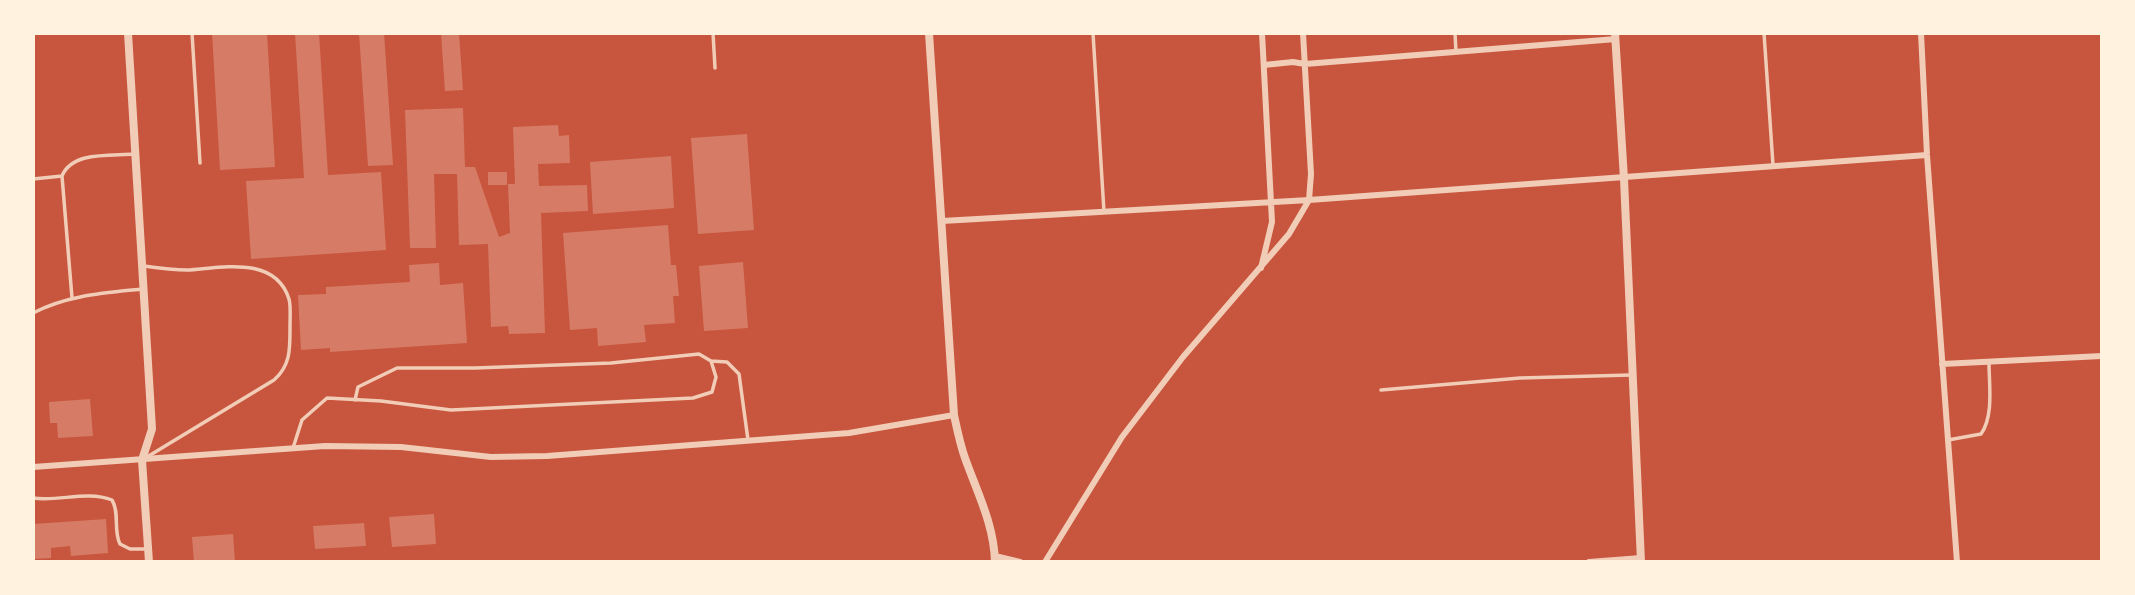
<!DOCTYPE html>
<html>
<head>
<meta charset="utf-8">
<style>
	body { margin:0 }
	#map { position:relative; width:2135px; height:595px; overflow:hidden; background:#c8553d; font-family:"Exo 2",sans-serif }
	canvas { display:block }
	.frame { position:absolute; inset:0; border:35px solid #fff3e0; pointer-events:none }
</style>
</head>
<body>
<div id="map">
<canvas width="2135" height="595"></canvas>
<div class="frame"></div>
</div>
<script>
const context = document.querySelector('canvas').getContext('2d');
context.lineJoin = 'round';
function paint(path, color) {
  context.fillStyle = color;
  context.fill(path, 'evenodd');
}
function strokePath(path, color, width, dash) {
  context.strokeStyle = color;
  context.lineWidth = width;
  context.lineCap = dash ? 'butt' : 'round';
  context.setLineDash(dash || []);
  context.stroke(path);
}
paint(new Path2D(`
	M 212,33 L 267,33 L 275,167 L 220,170 Z
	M 295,33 L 319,33 L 328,175 L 381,172 L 386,250 L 251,259 L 246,181 L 304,178 Z
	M 359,33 L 384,33 L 393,165 L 368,166 Z
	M 441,33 L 459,33 L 463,90 L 445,91 Z
	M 463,108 L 465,167 L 475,167 L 499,237 L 510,233 L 508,184 L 515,184 L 513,127 L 558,125 L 559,136 L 569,135 L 570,163 L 538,164 L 539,186 L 587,185 L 588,211 L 541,213 L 545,333 L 509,334 L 508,326 L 491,327 L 488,244 L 459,245 L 457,174 L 434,174 L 436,248 L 410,248 L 405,110 Z
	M 747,134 L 754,230 L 698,234 L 691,138 Z
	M 671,156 L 674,208 L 593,214 L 590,162 Z
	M 488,172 L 507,172 L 507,185 L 488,185 Z
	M 668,225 L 671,265 L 676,265 L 679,296 L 673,296 L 675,323 L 644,325 L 646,342 L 598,346 L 597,328 L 570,330 L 563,233 Z
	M 743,262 L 748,328 L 704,331 L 699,266 Z
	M 439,263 L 440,285 L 463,283 L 467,343 L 330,352 L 330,348 L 301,350 L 298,295 L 326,294 L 326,287 L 410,282 L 409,265 Z
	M 90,399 L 93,436 L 58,438 L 57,423 L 50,423 L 49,402 Z
	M 434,514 L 436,544 L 392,547 L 389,517 Z
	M 106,519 L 108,553 L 71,556 L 70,546 L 51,548 L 51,558 L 33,559 L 33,524 Z
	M 364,523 L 366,546 L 315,549 L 313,526 Z
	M 233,534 L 235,562 L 194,562 L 192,537 Z`), '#d67c66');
strokePath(new Path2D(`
	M 192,33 L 200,163
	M 713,33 L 715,68
	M 1093,33 L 1104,212
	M 1455,33 L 1456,52
	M 1764,33 L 1773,165
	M 62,176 L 72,298
	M 33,179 L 62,176 C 72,151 111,156 134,154
	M 144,266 C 158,268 173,270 187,270 C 221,268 275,255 289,299 C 291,306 290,317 290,326 C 290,348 291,365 274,380 L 147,457
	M 33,313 C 68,295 104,293 143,289
	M 711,361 L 727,362 L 739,374 L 748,440
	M 1381,390 L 1520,378 L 1631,375
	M 1948,440 L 1981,434 C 1994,416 1989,384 1989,363
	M 293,448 L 302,420 L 327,398 L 381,401 L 451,410 L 693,398 L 712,392 L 716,377 L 711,361 L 699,354 L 611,363 L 475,368 L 397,368 L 358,387 L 355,400
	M 33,498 C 59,502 87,490 112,500 C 120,513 113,530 120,544 L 130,549 L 148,549`), '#f1ccb7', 3.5);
strokePath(new Path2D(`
	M 1921,33 L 1927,155 L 1957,562
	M 1264,65 L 1293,62 L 1305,64 L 1616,39
	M 942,221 L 1309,200 L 1927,155
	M 1261,268 L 1272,222 L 1262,33
	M 1942,364 L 2102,356
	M 33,467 L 325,446 L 401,447 L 491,457 L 547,456 L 849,433 L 954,415
	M 995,556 L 1020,562
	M 1045,562 L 1122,437 L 1183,357 L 1289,234 L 1309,200 L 1311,174 L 1303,33
	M 1589,562 L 1641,558`), '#f1ccb7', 6);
strokePath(new Path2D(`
	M 128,33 L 152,429 L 142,460 L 149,562
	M 929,33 L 954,415 C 957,429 960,444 965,458 C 977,492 994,524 995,562
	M 1615,33 L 1624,179 L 1641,562`), '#f1ccb7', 8);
</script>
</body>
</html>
